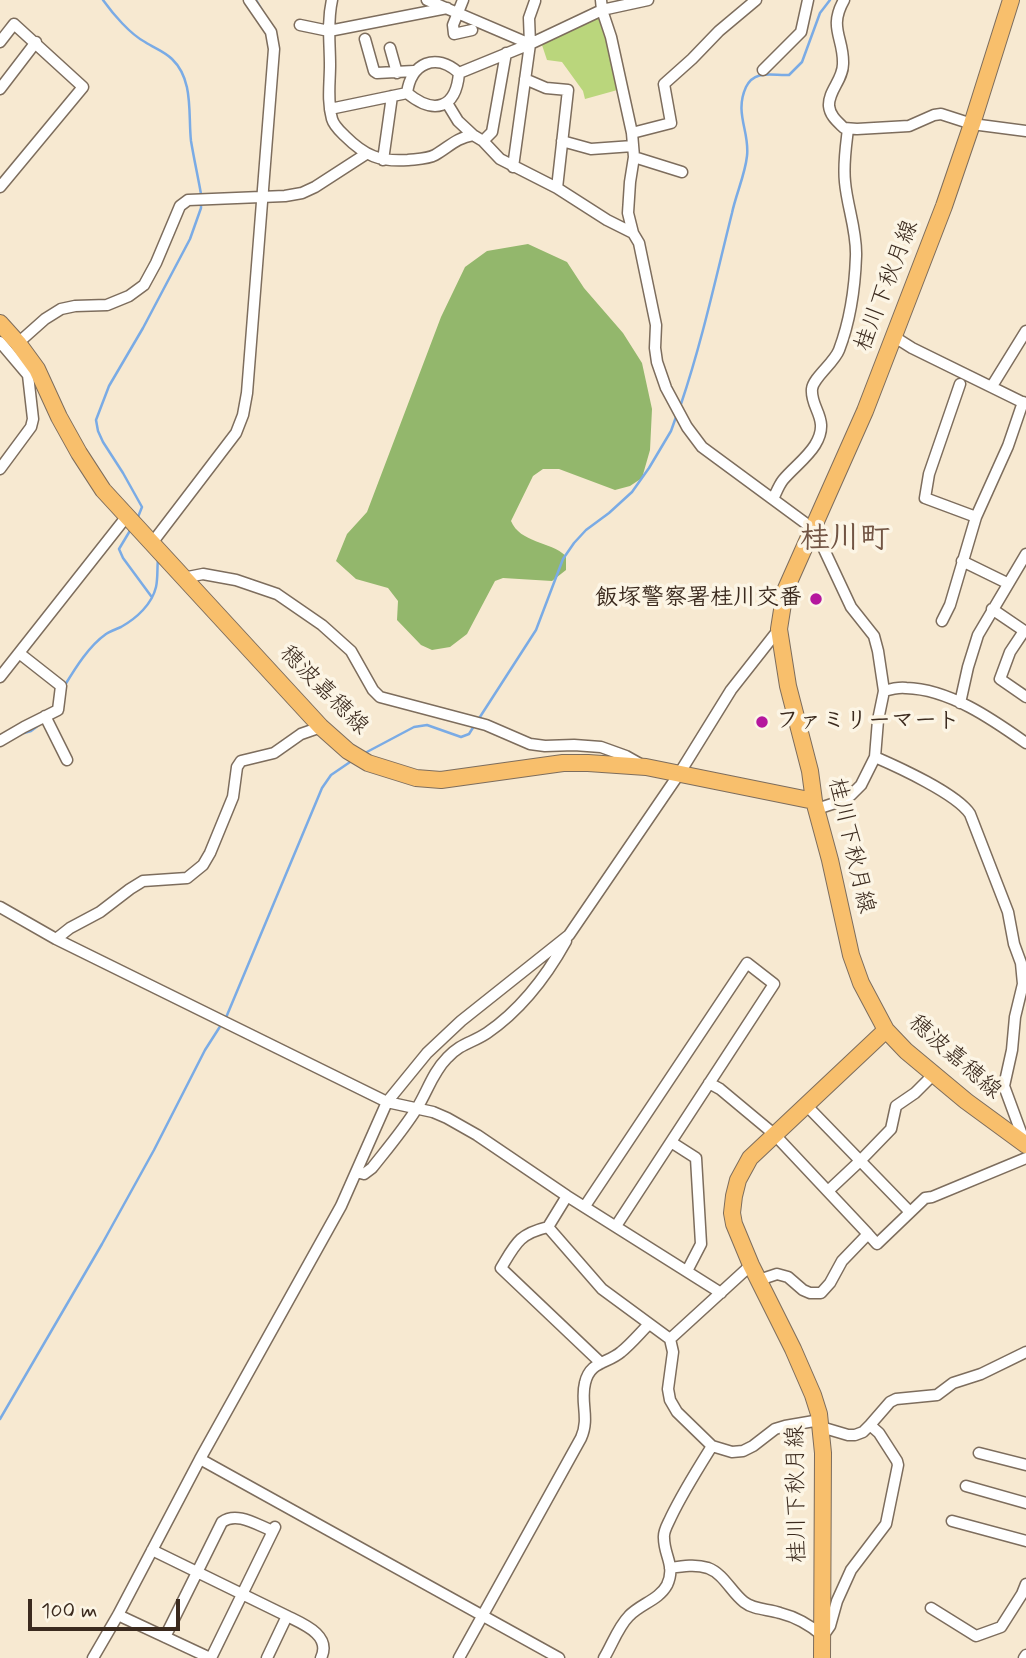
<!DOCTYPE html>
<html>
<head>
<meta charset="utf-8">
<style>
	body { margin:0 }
	#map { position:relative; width:1026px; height:1658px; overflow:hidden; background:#f7e9d1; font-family:Mynerve,sans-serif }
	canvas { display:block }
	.scale { position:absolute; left:28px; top:1599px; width:152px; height:32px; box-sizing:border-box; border:4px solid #3b2a1e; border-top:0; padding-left:9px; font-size:21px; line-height:24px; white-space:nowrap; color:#3b2a1e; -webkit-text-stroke:5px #fcf5e5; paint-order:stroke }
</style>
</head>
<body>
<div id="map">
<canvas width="1026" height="1658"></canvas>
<div class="scale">100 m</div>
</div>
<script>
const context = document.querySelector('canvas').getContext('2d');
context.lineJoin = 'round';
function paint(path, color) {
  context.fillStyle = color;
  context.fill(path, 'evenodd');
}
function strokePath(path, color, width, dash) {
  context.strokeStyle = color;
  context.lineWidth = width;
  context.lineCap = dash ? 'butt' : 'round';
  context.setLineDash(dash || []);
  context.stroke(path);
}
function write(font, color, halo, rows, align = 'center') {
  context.font = font + ' Mynerve,"Klee One",sans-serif';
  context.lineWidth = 7;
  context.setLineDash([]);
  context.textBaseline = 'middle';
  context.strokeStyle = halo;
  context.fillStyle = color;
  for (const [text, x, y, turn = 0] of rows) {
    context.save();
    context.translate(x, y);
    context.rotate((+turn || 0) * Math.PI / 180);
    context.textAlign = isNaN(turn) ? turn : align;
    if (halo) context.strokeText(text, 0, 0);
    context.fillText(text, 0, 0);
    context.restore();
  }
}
paint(new Path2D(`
	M 599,16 L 608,38 L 621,89 L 585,99 L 583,91 L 562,62 L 547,60 L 542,45 Z`), '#bad67c');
paint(new Path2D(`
	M 528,244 L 567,262 L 584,288 L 623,333 L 642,363 L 652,409 L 650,450 L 642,478 L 630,486 L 615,490 L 559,469 L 543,469 L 533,476 L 511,521 C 520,543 550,541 566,556 L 566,570 L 552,581 L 503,578 L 495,581 L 467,634 L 450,647 L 432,650 L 421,645 L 397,620 L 398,601 L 388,588 L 356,579 L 336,561 L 347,534 L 367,512 L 441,317 L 465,267 L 487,251 Z`), '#93b76c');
strokePath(new Path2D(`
	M 103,0 C 113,14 130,34 145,42 C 154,48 164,51 172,59 C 194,80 188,114 191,141 C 194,159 198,177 201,194
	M 256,0 L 263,12
	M 681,404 C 702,342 716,277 732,213 C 736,194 745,175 747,156 C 750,132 734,113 746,87 C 755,69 773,76 789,75 L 802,62 L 820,13 L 830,0
	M 138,517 L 142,507 L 123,473 L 103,442 L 98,431 L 96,420 L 109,386 L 143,328 L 190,239 L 201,208 L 201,201
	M 131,529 L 119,549 L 123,558 L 151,596
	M 65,685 C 76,667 89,646 106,634 C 111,631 116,629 121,627 C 137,618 152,604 156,587 C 158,578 157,568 158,559
	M 478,720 L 536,630 L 563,559 L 574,543 L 586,530 L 609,513 L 632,492 L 649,468 L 671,431 L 676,417
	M 24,733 L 31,731 L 39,725
	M 365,753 L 414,727 L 427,725 L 461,737 L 469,734 L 474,726
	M 225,1020 L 322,788 L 331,775 L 353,760
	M 0,1419 L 102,1244 L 154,1150 L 205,1050 L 221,1025`), '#7aabe5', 2.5);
const minor = new Path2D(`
	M 332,0 C 327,22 330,43 330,65 C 330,83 327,101 332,119 C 334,126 340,131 345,136 C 365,156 380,162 408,160 C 416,159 428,159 435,155 C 449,147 456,138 473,135 L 483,141 L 500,159 L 557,188 L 607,220 L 633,233
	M 427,0 L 530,44
	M 463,0 L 453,25 L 454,34 L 472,30
	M 601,0 L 602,10 L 611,37 L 632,133 L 634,157 L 630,182 L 628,213 L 633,233 L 639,243 L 656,325 L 655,348 L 657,362 L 666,388 L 687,427 L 702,447 L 812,528 L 821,543 L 851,607 L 874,636 L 878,651 L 884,691 L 878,720 L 875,757 L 861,785 L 851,795 L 838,802 L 817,809
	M 844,0 C 828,28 844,38 843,64 C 843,80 828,91 829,106 C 830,116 838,122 844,128 L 857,129 L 909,126 L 934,115 L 941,114 L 972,124 L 1026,131
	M 300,25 L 329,31 L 447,8
	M 365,39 L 374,71 L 377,73 L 414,71
	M 0,42 L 14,24 L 83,87 L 0,187
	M 390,48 L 397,73
	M 763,70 L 801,32 L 808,0
	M 525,79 L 546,88 L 568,90 L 557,188
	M 0,89 L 36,42
	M 407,93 C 434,115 456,109 459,73
	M 447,103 L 458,121 L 473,135
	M 330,109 L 407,93 C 411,63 436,52 459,73 L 530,44 L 602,10 L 648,0
	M 632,133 L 671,123 L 664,84 L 692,59 L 719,31 L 756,0
	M 483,141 L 492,132 L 506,53
	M 562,141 L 591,149 L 633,146
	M 634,157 L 682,172
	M 383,160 L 392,96
	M 513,167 L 530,44 L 529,18 L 535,1
	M 893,336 L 912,348 L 1026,404
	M 0,342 L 28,375
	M 18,343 L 45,319 L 61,309 L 75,306 L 107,305 L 129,296 L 144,285 L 156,263 L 180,206 L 188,200 L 285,196 L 302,193 L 315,187 L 366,154
	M 960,384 L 929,474 L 925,498 L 976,517
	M 992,386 L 1026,331
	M 0,469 L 31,427 L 33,419 L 28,375 L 37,369
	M 773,499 C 776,493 779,485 783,480 C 793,468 807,458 815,445 C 831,419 810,409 812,389 C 813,378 834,363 839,350 C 850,321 855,286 856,256 C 857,231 847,206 845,182 C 843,164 846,146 848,129
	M 152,543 L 236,433 L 243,415 L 247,393 L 274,49 L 271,32 L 249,0
	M 962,561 L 1007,583
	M 183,578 L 203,574 L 236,580 L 277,594 L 322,625 L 351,651 L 373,690 L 380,697 L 486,725 L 530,744 L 545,746 L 574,745 L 601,747 L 626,756 L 642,765
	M 992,609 L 1026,632
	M 942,621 L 950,605 L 976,517 L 1008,446 L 1023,402
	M 1024,631 L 1010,652 L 1000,679 L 1026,697
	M 0,677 L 127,516
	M 884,691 C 891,689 899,687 906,688 C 949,689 992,719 1026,743
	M 960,703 L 968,667 L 978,635 L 1026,554
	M 45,716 L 67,760
	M 0,741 L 24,727 L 58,710 L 61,686 L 19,653
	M 875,757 C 898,767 957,794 970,814 L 1008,912 L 1014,944 L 1021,963 L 1023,984 L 1015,1017 L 1012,1050 L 1004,1086 L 1025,1143
	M 0,907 L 56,939 L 387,1102 L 433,1112 L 447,1118 L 477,1135 L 567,1196 L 721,1293
	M 56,939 L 70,928 L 100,912 L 130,889 L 143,881 L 187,878 L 203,865 L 210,853 L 233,797 L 237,767 L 241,761 L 274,753 L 301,734 L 321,727
	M 709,1083 L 720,1089 L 774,1134 L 868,1234
	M 806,1105 L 909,1211
	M 671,1142 L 696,1158 L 701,1244 L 687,1271
	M 356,1172 L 364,1174 L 372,1168 C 387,1149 404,1129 417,1108 C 427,1092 433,1072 447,1058 C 461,1043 472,1043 487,1033 C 522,1009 546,977 566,941
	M 828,1191 L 860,1161 L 891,1129 L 896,1106 L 915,1093 L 933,1075
	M 567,1196 L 548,1227 L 602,1289 L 670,1339 L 673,1352 L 668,1389 L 670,1400 L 677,1412 L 712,1446 L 732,1452 L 743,1451 L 753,1446 L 775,1429 L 785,1426 L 820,1420
	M 585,1206 L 747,963 L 774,984 L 616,1226
	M 548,1227 C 519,1234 516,1243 501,1268 L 601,1363
	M 759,1280 L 777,1274 L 788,1277 L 803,1290 L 810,1293 L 821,1293 L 830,1283 L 842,1261 L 868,1234 L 877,1244 L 925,1198 L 932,1197 L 1026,1158
	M 670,1339 L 751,1265
	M 821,1427 L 848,1435 L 855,1435 L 863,1432 L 870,1425 L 890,1402 L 896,1399 L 937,1395 L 953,1383 L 981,1374 L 1026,1352
	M 979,1453 L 1026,1465
	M 200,1459 L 559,1658
	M 966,1486 L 1026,1503
	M 952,1521 L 1026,1541
	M 152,1550 L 287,1616 L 267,1658
	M 670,1568 C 683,1566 696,1564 708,1568 C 724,1574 731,1592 744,1602 C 754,1610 768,1609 780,1613 C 796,1617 810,1625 823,1636 L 830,1626 L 837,1601 L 851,1570 L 886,1524 L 898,1465 L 897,1461 L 879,1433 L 870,1425
	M 931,1608 L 976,1636 L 1001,1627 L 1022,1594 L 1026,1584
	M 118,1615 L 210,1658
	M 287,1616 C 303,1624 332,1635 321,1658
	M 165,1637 L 222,1522 C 237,1511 257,1525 273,1531
	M 93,1658 L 118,1615 L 200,1459 L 341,1206 L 387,1102 L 427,1053 L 461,1021 L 569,935 L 679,774 L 731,690 L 779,629
	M 211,1658 L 275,1527
	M 459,1658 L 581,1438 C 590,1418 580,1402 585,1383 C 590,1361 607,1364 621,1352 C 631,1344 640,1333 649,1324
	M 604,1658 C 612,1645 618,1627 629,1616 C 640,1604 659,1600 667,1585 C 676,1566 664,1556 664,1538 C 663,1531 668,1524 671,1517 C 683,1492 697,1470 712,1446
	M 1024,1658 L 1026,1655`);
const primary = new Path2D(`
	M 1011,0 L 972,124 L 944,206 L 865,411 L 785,591 L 779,629 L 788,686 L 810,771 L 814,801 L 830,860 L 851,955 L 861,983 L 886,1030 L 906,1051 L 966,1101 L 1026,1145
	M 0,323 L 18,343 L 37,369 L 59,417 L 79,453 L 103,490 L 321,727 L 348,751 L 368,763 L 416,778 L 441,780 L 563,763 L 588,763 L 646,767 L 814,801
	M 822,1658 L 823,1453 L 819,1414 L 813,1395 L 793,1349 L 751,1265 L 734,1224 L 732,1213 L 734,1196 L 738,1180 L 750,1158 L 886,1030`);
strokePath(minor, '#7d6d5d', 13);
strokePath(primary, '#7d6d5d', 18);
strokePath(minor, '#fff', 10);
strokePath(primary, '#f8bf6c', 16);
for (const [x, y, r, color] of [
	[816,599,7,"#b5179e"],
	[762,722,7,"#b5179e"]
]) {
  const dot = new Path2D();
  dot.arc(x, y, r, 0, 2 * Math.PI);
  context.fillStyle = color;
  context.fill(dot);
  strokePath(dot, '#fcf5e5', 2.5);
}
write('23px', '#3b2a1e', '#fcf5e5', [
	["桂川下秋月線",888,286,-69],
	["穂波嘉穂線",323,691,45],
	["桂川下秋月線",850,846,77],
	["穂波嘉穂線",954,1058,41],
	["桂川下秋月線",798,1494,-91]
]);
write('bold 23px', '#3b2a1e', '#fcf5e5', [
	["飯塚警察署桂川交番",802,599],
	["ファミリーマート",776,722,"left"]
], 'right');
write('bold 30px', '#725544', '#fcf5e5', [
	["桂川町",845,541]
]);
</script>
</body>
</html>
